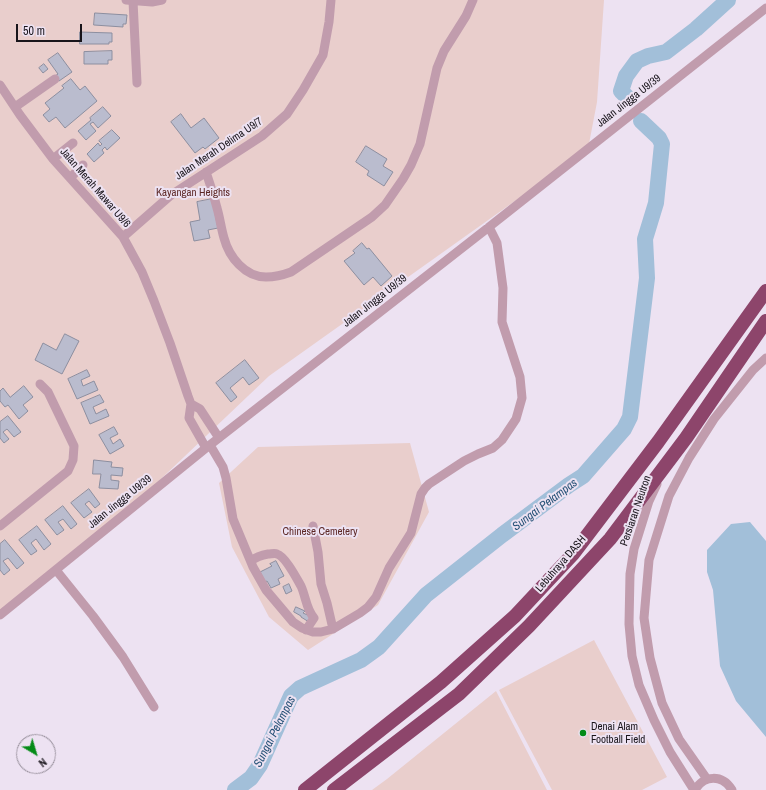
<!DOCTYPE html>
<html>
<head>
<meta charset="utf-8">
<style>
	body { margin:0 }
	#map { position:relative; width:766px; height:790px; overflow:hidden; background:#ede2f2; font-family:"Archivo Narrow",sans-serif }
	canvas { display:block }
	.north { position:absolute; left:16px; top:734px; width:40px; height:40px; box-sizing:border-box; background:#ede2f2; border:1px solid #98909c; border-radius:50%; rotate:142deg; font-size:11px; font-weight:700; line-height:16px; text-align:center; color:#18141a }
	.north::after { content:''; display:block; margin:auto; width:14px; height:18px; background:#048b17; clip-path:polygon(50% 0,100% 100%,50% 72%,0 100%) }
	.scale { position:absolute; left:16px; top:24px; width:66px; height:18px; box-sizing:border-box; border:2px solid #18141a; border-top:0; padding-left:5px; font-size:12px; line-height:14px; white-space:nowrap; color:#18141a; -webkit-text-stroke:3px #ede2f2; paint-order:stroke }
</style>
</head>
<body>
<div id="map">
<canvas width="766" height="790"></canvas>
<div class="north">N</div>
<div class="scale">50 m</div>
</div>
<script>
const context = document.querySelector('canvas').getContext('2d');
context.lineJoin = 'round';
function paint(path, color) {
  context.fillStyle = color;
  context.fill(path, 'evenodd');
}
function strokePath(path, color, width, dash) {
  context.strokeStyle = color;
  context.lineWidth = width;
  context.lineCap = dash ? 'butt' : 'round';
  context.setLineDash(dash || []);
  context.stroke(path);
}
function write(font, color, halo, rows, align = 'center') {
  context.font = font + ' "Archivo Narrow",sans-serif';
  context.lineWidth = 4;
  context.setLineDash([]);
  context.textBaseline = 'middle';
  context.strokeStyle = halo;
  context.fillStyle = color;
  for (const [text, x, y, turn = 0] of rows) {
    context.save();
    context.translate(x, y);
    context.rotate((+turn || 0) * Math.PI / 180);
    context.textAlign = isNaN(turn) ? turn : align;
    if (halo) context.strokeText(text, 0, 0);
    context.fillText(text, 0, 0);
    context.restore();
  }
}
paint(new Path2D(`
	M 0,0 L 604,0 L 597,102 L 588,149 L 269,376 L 122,516 L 0,613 Z
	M 410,443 L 429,512 L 378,605 L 308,650 L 269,617 L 232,547 L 219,483 L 258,447 Z
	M 594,640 L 667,777 L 642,790 L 552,790 L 499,690 Z
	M 496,691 L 547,790 L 372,790 L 387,779 Z`), '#e9cecc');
paint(new Path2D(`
	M 750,522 L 766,541 L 766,737 L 736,701 L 720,666 L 713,590 L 707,572 L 707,550 L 731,524 Z`), '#a2bfd9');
strokePath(new Path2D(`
	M 629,99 L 621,91 L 626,76 L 637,61 L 648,56 L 666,52 L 696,29 L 728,0
	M 235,790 L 251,778 L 260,765 L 291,696 L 300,688 L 361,660 L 379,647 L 426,595 L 502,535 L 569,485 L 583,476 L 624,429 L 630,417 L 647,278 L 645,239 L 656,203 L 662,144 L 659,138 L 641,121`), '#a2bfd9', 16);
const building = new Path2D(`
	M 95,13 L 127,15 L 126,24 L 123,24 L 123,27 L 94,25 Z
	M 80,32 L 112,33 L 112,42 L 109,42 L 109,44 L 80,44 Z
	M 112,51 L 112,60 L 108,60 L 108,64 L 84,64 L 84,52 Z
	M 58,53 L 72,72 L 59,81 L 55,76 L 58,74 L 48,60 Z
	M 44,64 L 48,69 L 43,73 L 39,68 Z
	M 71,79 L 80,90 L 85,86 L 97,101 L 65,128 L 56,117 L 49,122 L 43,115 L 50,109 L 45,103 L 64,88 L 62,86 Z
	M 103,107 L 111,116 L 98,128 L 93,122 L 90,124 L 96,131 L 86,140 L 78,131 L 91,120 L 90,118 Z
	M 181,114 L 191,128 L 204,118 L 219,138 L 205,149 L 203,147 L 195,153 L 171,122 Z
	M 112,130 L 120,138 L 107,150 L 105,147 L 102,150 L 104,153 L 94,162 L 87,154 L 98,143 L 100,146 L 102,144 L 99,141 Z
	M 366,146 L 387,159 L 383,166 L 393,172 L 384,186 L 367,175 L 369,171 L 356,162 Z
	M 212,199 L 218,228 L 208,230 L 210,238 L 194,241 L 190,222 L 200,220 L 197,202 Z
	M 362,243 L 367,249 L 369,248 L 392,276 L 381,286 L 373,277 L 364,285 L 344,261 L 355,253 L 353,251 Z
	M 65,334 L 79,341 L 62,374 L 35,360 L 43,343 L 56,350 Z
	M 245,360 L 259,378 L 249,385 L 243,377 L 230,388 L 237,397 L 231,402 L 216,383 Z
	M 87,370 L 90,376 L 81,380 L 83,386 L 94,381 L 98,390 L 77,399 L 68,379 Z
	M 24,386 L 33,397 L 23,405 L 28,411 L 19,419 L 8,405 L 5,407 L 0,401 L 0,391 L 3,388 L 10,397 Z
	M 100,395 L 104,402 L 93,407 L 96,414 L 106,409 L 109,416 L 90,424 L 81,403 Z
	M 8,416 L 21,432 L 14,437 L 7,429 L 3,432 L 9,439 L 4,443 L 0,438 L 0,422 Z
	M 114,427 L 118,434 L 110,438 L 113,444 L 120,439 L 124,446 L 110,454 L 99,435 Z
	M 94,460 L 112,462 L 111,467 L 123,468 L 122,476 L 111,475 L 111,480 L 119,481 L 118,489 L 99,488 L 101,474 L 93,474 Z
	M 89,489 L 100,504 L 95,508 L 89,501 L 85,504 L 92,512 L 84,518 L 71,503 Z
	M 63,506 L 77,524 L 71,529 L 63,519 L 58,522 L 64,530 L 57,535 L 45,520 Z
	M 37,526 L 51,544 L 44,550 L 36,539 L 31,543 L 37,551 L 31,555 L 19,540 Z
	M 5,540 L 24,563 L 17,569 L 8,558 L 3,561 L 10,570 L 4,575 L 0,570 L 0,544 Z
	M 276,561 L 284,576 L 278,579 L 280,584 L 271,588 L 267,581 L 265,582 L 260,572 L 272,566 L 270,564 Z
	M 289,584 L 292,591 L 286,594 L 283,587 Z
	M 296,607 L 305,611 L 303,613 L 312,617 L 309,622 L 301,617 L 301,616 L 294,612 Z`);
paint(building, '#babcce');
strokePath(building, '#8d8fa0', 1);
strokePath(new Path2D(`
	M 126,0 L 152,2 L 162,0
	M 133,1 L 137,83
	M 0,85 L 20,115 L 53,159 L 123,237 L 142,272 L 154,301 L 170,343 L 188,396 L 191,404 L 189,418 L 206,448
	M 15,107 L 55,79
	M 53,159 L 73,143
	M 206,172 C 210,184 214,196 217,208 C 220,218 221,228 224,238 C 229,257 245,277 266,277 C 275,277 283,275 291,272 L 372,217 L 385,205 L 403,179 L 411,165 L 420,144 L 437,68 L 444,51 L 466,16 L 473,0
	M 70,178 L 83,165
	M 123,237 L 171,195 L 262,136 L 287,114 L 303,90 L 323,55 L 329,22 L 331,0
	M 191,404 L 200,409 L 219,438
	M 210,445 L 223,467 L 226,478 L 233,519 L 253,567 L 266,590 L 293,622 L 302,628 L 313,632 L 321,632 L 333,629 L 360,613 L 368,607 L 376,597 L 389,568 L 411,533 L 421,494 L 425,488 L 429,484 L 464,461 L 478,454 L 493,448 L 502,440 L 516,419 L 522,398 L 520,377 L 502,322 L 503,288 L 497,243 L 489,227
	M 657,484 L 649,501 L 634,549 L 630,574 L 629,624 L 632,656 L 639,685 L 654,720 L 670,752 L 694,790
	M 0,526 L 68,471 L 73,460 L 74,446 L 48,392 L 40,384
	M 313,526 L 318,552 L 321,584 L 327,603 L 333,629
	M 251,561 C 256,557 262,555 268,554 C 271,554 275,553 277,554 C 285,556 297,579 301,586 C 306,597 306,609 314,618 L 306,630
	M 56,570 L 93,616 L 123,657 L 154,707
	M 0,615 L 206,448 L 489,227 L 766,8
	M 707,779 L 679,739 L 662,703 L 650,658 L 644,618 L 649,560 L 669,496 L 689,458 L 714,419 L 753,370 L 766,358
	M 695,790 C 704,775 722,774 732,790`), '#c19cad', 9);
strokePath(new Path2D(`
	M 305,790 L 441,682 L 515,616 L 573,554 L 658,442 L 766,291`), '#8d456b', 14);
strokePath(new Path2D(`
	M 334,790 L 459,694 L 529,626 L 610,539 L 686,438 L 766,321`), '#8d456b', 14);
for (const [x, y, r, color] of [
	[583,733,4,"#048b17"]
]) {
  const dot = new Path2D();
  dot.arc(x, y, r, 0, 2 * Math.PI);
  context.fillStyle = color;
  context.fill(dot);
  strokePath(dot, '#ede2f2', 1.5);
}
write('11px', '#18141a', '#ede2f2', [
	["Jalan Jingga U9/39",629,101,-38],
	["Jalan Merah Delima U9/7",219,149,-34],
	["Jalan Merah Mawar U9/6",95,188,49],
	["Jalan Jingga U9/39",375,301,-38],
	["Jalan Jingga U9/39",120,502,-39],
	["Persiaran Neutron",636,511,-71],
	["Lebuhraya DASH",561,564,-49]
]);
write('11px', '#5c2725', '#ede2f2', [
	["Kayangan Heights",193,193],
	["Chinese Cemetery",320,532]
]);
write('11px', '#18141a', '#ede2f2', [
	["Denai Alam",591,727],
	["Football Field",591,740]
], 'left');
write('italic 12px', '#265277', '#ede2f2', [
	["Sungai Pelampas",545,505,-37],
	["Sungai Pelampas",275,732,-63]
]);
</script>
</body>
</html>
